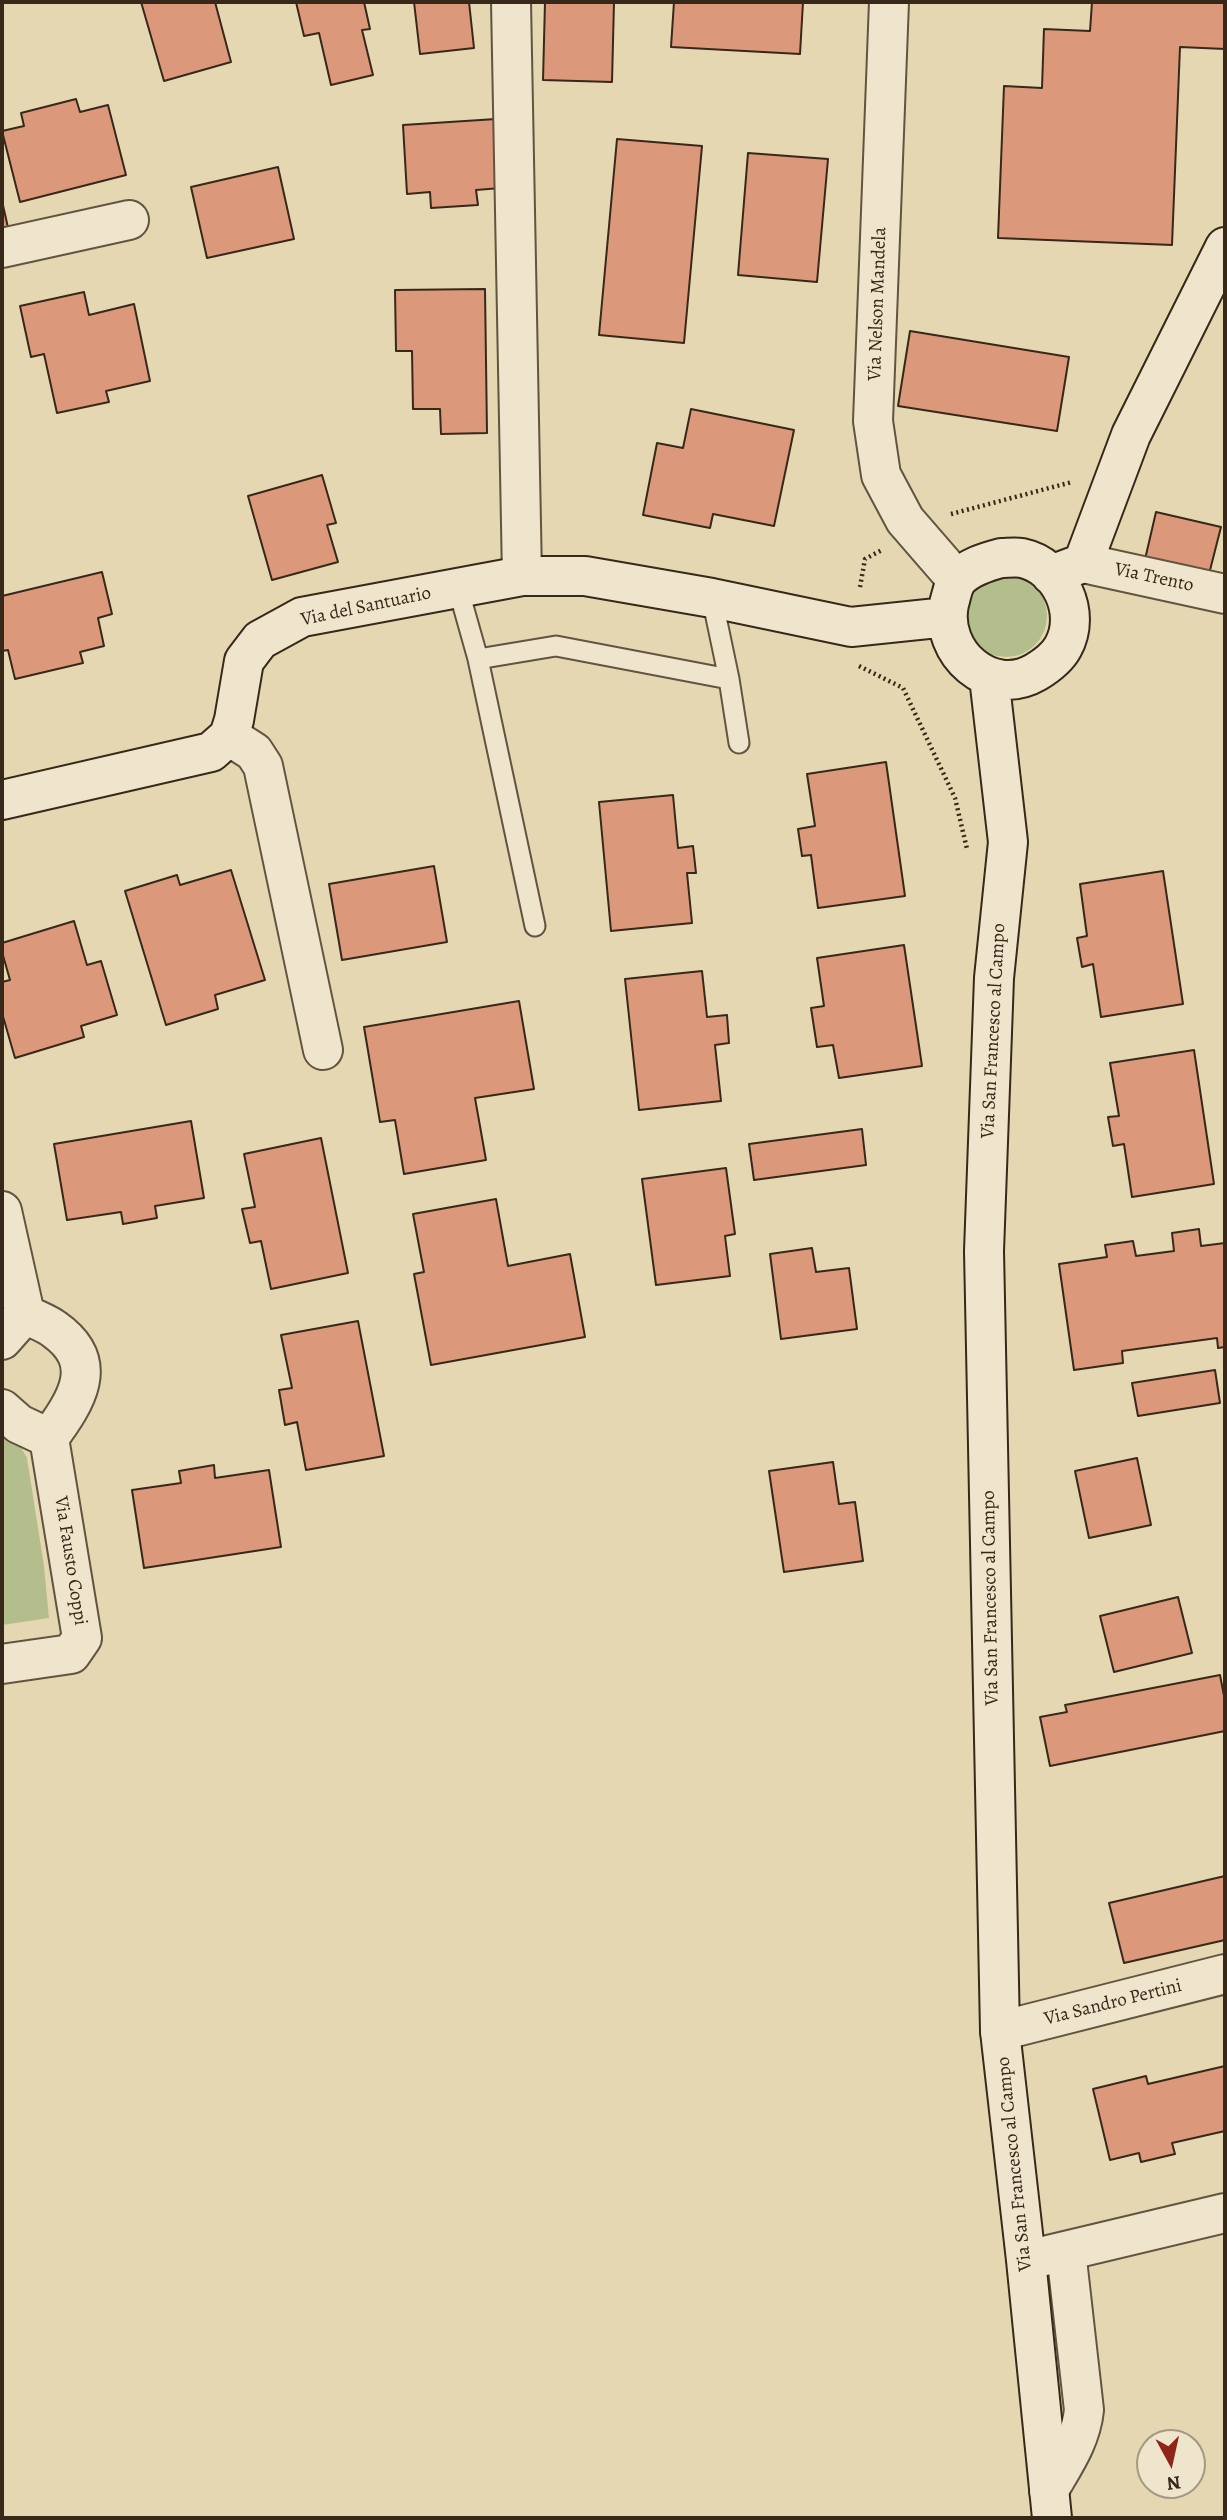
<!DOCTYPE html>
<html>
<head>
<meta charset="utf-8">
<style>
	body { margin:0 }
	#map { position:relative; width:1227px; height:2520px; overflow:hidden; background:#e5d7b1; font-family:Alegreya,serif }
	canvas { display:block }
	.frame { position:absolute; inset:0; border:4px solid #37281a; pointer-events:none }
	.north { position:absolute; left:1136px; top:2429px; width:70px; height:70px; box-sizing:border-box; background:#eee5cc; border:2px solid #a59985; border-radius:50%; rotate:172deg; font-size:19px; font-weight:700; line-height:28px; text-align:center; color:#37281a }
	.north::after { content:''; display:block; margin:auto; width:24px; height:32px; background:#8f2418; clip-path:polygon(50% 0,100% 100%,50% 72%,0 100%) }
</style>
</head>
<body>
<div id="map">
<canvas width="1227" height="2520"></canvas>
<div class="frame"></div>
<div class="north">N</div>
</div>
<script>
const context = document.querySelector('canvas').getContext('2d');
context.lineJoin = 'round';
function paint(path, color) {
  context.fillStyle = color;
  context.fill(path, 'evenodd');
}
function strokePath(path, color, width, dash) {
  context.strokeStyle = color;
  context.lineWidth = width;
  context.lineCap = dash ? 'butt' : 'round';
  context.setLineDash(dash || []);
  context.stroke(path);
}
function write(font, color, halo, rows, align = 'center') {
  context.font = font + ' Alegreya,serif';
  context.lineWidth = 5;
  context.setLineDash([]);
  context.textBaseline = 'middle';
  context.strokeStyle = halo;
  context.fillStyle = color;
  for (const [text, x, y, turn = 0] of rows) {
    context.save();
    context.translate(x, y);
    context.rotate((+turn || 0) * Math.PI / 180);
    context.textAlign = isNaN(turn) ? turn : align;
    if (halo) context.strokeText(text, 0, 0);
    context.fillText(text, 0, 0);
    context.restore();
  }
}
paint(new Path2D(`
	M965 616a41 41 0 1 1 82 0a41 41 0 1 1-82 0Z
	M 2,1428 L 13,1433 L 27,1458 L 44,1566 L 49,1618 L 2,1625 Z`), '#b4be8c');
const building = new Path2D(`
	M 141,2 L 215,2 L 231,62 L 164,81 Z
	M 296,2 L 364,2 L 370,29 L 362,30 L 373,75 L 331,85 L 319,33 L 304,36 Z
	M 414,2 L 469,2 L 474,48 L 420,54 Z
	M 545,2 L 614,2 L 612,82 L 543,80 Z
	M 674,2 L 803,2 L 800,54 L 671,47 Z
	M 1092,2 L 1225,2 L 1225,49 L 1180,47 L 1172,245 L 998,238 L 1004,86 L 1042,88 L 1044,29 L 1090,31 Z
	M 76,99 L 80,112 L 108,105 L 126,175 L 20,202 L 2,131 L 24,126 L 21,113 Z
	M 496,119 L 501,188 L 476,190 L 478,205 L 431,208 L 430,192 L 407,194 L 403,125 Z
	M 617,139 L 702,146 L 684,343 L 599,335 Z
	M 748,153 L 828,159 L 817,282 L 738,275 Z
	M 278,167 L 294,239 L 207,258 L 191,187 Z
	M 2,201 L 9,232 L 2,234 Z
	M 485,289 L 487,433 L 441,434 L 440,409 L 413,409 L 412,351 L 396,351 L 395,290 Z
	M 84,292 L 89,315 L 134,304 L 150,381 L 106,391 L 109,402 L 57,413 L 44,354 L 31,357 L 20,306 Z
	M 910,331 L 1069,357 L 1057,431 L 898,406 Z
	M 691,409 L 794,430 L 774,526 L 713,514 L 710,528 L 643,515 L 657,443 L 683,448 Z
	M 322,475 L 336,523 L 327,525 L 338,562 L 272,580 L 248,496 Z
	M 1156,512 L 1221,527 L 1207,582 L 1143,568 Z
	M 102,572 L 112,614 L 98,618 L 104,646 L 80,652 L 83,663 L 15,679 L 8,650 L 2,651 L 2,596 Z
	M 886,762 L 905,896 L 818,908 L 811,855 L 802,856 L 798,829 L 815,826 L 807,774 Z
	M 673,795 L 678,848 L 693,846 L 696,873 L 687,873 L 692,923 L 611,931 L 599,802 Z
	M 434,866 L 447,942 L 342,960 L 329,884 Z
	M 231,870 L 265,980 L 215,995 L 218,1009 L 166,1025 L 125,891 L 177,875 L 180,885 Z
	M 1163,871 L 1183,1004 L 1101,1017 L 1093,964 L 1082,967 L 1077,938 L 1087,936 L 1080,884 Z
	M 74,921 L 87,965 L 101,961 L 117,1015 L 81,1026 L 84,1037 L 15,1058 L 2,1013 L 2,982 L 10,980 L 2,952 L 2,943 Z
	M 904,945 L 922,1066 L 839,1078 L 833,1045 L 817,1047 L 811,1008 L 824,1006 L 817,958 Z
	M 702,971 L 707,1017 L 727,1015 L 729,1043 L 715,1045 L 721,1101 L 639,1110 L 625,979 Z
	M 519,1001 L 534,1089 L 475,1098 L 486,1160 L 404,1174 L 395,1120 L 380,1122 L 364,1027 Z
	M 1194,1050 L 1214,1184 L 1132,1197 L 1124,1144 L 1113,1146 L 1108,1117 L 1119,1116 L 1110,1063 Z
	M 191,1121 L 204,1198 L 155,1206 L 157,1218 L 123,1224 L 121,1212 L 67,1220 L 54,1144 Z
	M 862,1129 L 866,1165 L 754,1180 L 749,1144 Z
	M 321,1138 L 348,1273 L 271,1289 L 261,1241 L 250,1243 L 242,1209 L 255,1207 L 244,1154 Z
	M 726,1168 L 735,1234 L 725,1236 L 730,1276 L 656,1285 L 642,1179 Z
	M 496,1199 L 508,1266 L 570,1254 L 585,1337 L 431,1365 L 414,1274 L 424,1272 L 413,1214 Z
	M 1199,1229 L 1201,1246 L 1225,1243 L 1225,1347 L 1218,1348 L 1217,1338 L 1122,1351 L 1123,1363 L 1074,1370 L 1059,1264 L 1107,1257 L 1105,1245 L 1133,1241 L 1136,1256 L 1174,1251 L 1172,1233 Z
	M 812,1248 L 816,1272 L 849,1268 L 857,1329 L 781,1339 L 770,1254 Z
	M 358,1321 L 384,1456 L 306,1470 L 297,1422 L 285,1425 L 279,1390 L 292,1388 L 281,1335 Z
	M 1215,1370 L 1220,1403 L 1138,1416 L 1132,1383 Z
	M 1137,1458 L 1151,1525 L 1089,1538 L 1075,1471 Z
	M 833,1462 L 839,1504 L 855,1502 L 863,1561 L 784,1572 L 769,1471 Z
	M 214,1465 L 215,1478 L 269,1470 L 281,1547 L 144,1568 L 132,1490 L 181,1483 L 179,1471 Z
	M 1178,1597 L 1192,1653 L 1114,1672 L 1100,1616 Z
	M 1220,1675 L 1225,1701 L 1225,1731 L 1050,1766 L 1040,1717 L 1067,1712 L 1065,1705 Z
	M 1225,1876 L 1225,1940 L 1124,1963 L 1109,1903 Z
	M 1225,2066 L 1225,2131 L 1172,2143 L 1175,2154 L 1141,2162 L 1139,2153 L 1110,2160 L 1093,2089 L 1146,2076 L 1148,2084 Z`);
paint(building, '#dc987b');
strokePath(building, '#37281a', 2);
const lane = new Path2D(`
	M 458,588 L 478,659 L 535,926
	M 712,598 L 729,679 L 739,743
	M 478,659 L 556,646 L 729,679`);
const street = new Path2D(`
	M 511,2 L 522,576
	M 889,2 L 873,421 L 881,475 L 905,520 L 957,580
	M 2,248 L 129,220
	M 1083,563 L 1225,594
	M 229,736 L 254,752 L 263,766 L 323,1050
	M 2,1211 L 25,1314
	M 2,1340 L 25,1314
	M 2,1409 L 19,1424 L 49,1438
	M 2,1664 L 71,1654 L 82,1638 L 49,1438 C 76,1401 102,1363 54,1329 C 46,1323 34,1319 25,1314
	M 1000,2031 L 1225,1974
	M 1040,2257 L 1225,2213
	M 1049,2490 C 1064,2464 1081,2440 1084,2410 L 1066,2251`);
const secondary = new Path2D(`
	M 1001,558 C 1007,558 1015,557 1022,558 C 1060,566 1082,613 1063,647 C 1057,658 1046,666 1036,672 C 990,699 939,652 949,604 C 951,597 953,585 958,579 C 969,567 986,562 1001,558 Z
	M 1051,575 L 1083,563 L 1131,435 L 1225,247
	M 989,677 L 1008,842 L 994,978 L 984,1251 L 1000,2031 L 1026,2260 L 1052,2518
	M 2,800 L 211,752 L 229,736 L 234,720 L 244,661 L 260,640 L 302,617 L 522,576 L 585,576 L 712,598 L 851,627 L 947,617`);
strokePath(lane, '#625440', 23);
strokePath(street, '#625440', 42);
strokePath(secondary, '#37281a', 42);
strokePath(new Path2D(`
	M 951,514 L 1072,482
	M 860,587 L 865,559 L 882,550
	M 859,666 L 903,688 L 955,798 L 967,849`), '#37281a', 4.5, [2, 3.5]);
strokePath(lane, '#eee5cc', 19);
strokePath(street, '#eee5cc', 38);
strokePath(secondary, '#eee5cc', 38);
write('19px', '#37281a', '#eee5cc', [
	["Via Nelson Mandela",878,304,-88],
	["Via Trento",1154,578,12],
	["Via del Santuario",366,607,-12],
	["Via San Francesco al Campo",994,1031,-87],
	["Via Fausto Coppi",70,1561,81],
	["Via San Francesco al Campo",991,1598,-91],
	["Via Sandro Pertini",1113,2003,-14],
	["Via San Francesco al Campo",1015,2164,-96]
]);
</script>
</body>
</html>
